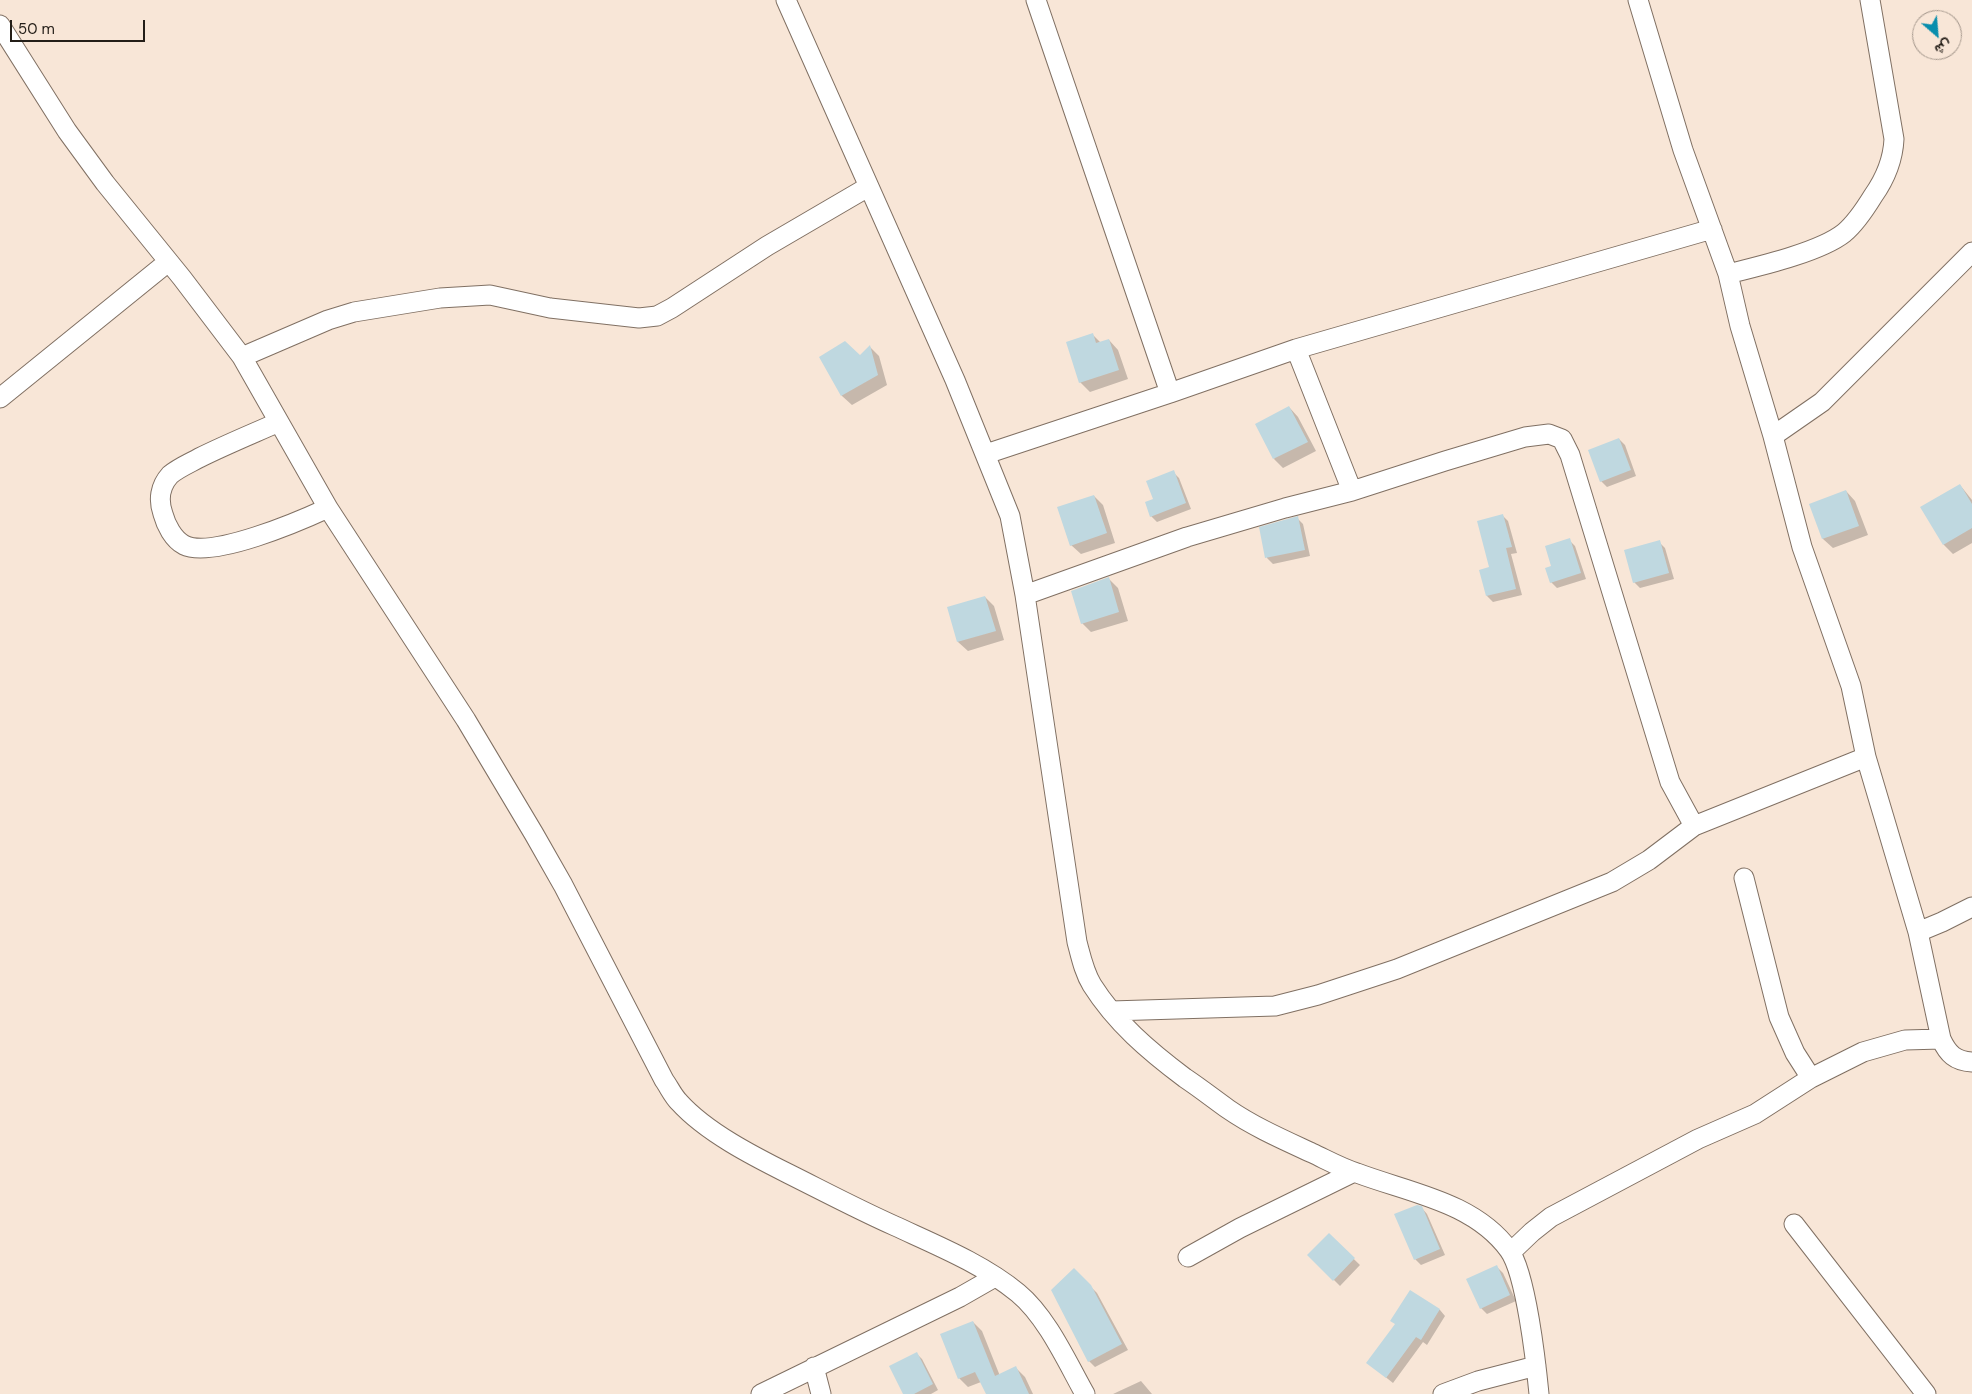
<!DOCTYPE html>
<html>
<head>
<meta charset="utf-8">
<style>
	body { margin:0 }
	#map { position:relative; width:1972px; height:1394px; overflow:hidden; background:#f8e6d7; font-family:"DM Sans",Vazirmatn,sans-serif }
	canvas { display:block }
	.north { position:absolute; left:1912px; top:10px; width:50px; height:50px; box-sizing:border-box; background:#f8e6d7; border:1px solid #a3968b; border-radius:50%; rotate:153deg; font-size:14px; font-weight:700; line-height:20px; text-align:center; color:#241e18 }
	.north::after { content:''; display:block; margin:auto; width:18px; height:22px; background:#098ead; clip-path:polygon(50% 0,100% 100%,50% 72%,0 100%) }
	.scale { position:absolute; left:10px; top:20px; width:135px; height:22px; box-sizing:border-box; border:2px solid #241e18; border-top:0; padding-left:6px; font-size:15px; line-height:18px; white-space:nowrap; color:#241e18; -webkit-text-stroke:4px #f8e6d7; paint-order:stroke }
</style>
</head>
<body>
<div id="map">
<canvas width="1972" height="1394"></canvas>
<div class="north">ش</div>
<div class="scale">50 m</div>
</div>
<script>
const context = document.querySelector('canvas').getContext('2d');
context.lineJoin = 'round';
function paint(path, color) {
  context.fillStyle = color;
  context.fill(path, 'evenodd');
}
function strokePath(path, color, width, dash) {
  context.strokeStyle = color;
  context.lineWidth = width;
  context.lineCap = dash ? 'butt' : 'round';
  context.setLineDash(dash || []);
  context.stroke(path);
}
paint(new Path2D(`
	M 1093,335 L 1101,343 L 1109,340 L 1118,350 L 1128,379 L 1090,392 L 1080,382 Z
	M 870,347 L 879,356 L 887,385 L 852,405 L 842,396 L 820,357 L 860,357 Z
	M 1289,407 L 1298,417 L 1316,451 L 1283,468 L 1274,459 Z
	M 1619,439 L 1625,445 L 1636,476 L 1607,487 L 1601,481 Z
	M 1173,472 L 1179,478 L 1191,509 L 1157,522 L 1151,516 L 1155,500 Z
	M 1960,485 L 1972,500 L 1972,543 L 1953,554 L 1944,545 L 1922,508 Z
	M 1846,491 L 1855,501 L 1868,535 L 1833,548 L 1823,539 L 1811,504 Z
	M 1094,496 L 1103,505 L 1115,543 L 1081,554 L 1071,545 Z
	M 1502,515 L 1508,521 L 1517,553 L 1511,554 L 1522,595 L 1493,602 L 1487,596 L 1481,571 L 1491,568 Z
	M 1297,518 L 1303,524 L 1310,556 L 1273,564 L 1267,558 L 1260,528 Z
	M 1569,540 L 1575,546 L 1586,579 L 1557,588 L 1551,582 L 1553,567 Z
	M 1659,542 L 1665,548 L 1674,579 L 1640,588 L 1634,582 Z
	M 1108,578 L 1118,588 L 1128,621 L 1091,632 L 1082,623 Z
	M 985,597 L 994,606 L 1004,640 L 968,651 L 958,642 L 948,608 Z
	M 1421,1207 L 1427,1214 L 1445,1255 L 1421,1265 L 1415,1259 Z
	M 1329,1235 L 1360,1265 L 1340,1286 L 1309,1255 Z
	M 1497,1267 L 1503,1273 L 1516,1301 L 1487,1314 L 1481,1308 Z
	M 1074,1270 L 1097,1293 L 1128,1350 L 1095,1367 L 1089,1361 Z
	M 1410,1292 L 1440,1310 L 1445,1316 L 1427,1345 L 1423,1342 L 1393,1383 L 1368,1363 L 1396,1325 Z
	M 973,1322 L 982,1331 L 1000,1376 L 1016,1368 L 1025,1377 L 1033,1394 L 987,1394 L 981,1382 L 968,1387 L 959,1378 Z
	M 916,1353 L 922,1359 L 938,1390 L 931,1394 L 905,1394 Z
	M 1141,1381 L 1152,1394 L 1113,1394 Z`), '#0003');
paint(new Path2D(`
	M 1093,333 L 1096,343 L 1109,339 L 1119,370 L 1079,383 L 1066,342 Z
	M 845,341 L 860,355 L 870,345 L 878,375 L 841,396 L 819,357 Z
	M 1289,406 L 1308,442 L 1273,459 L 1255,424 Z
	M 1619,438 L 1631,470 L 1600,482 L 1588,450 Z
	M 1174,470 L 1186,503 L 1150,517 L 1145,502 L 1153,499 L 1146,481 Z
	M 1960,484 L 1972,504 L 1972,528 L 1943,545 L 1920,507 Z
	M 1846,490 L 1859,526 L 1822,539 L 1809,504 Z
	M 1094,495 L 1107,533 L 1070,546 L 1057,507 Z
	M 1503,514 L 1512,547 L 1506,548 L 1516,589 L 1486,596 L 1479,570 L 1489,567 L 1477,521 Z
	M 1298,516 L 1305,550 L 1265,558 L 1259,527 Z
	M 1570,538 L 1581,573 L 1550,583 L 1545,568 L 1551,566 L 1545,546 Z
	M 1660,540 L 1669,573 L 1633,583 L 1624,550 Z
	M 1109,577 L 1119,612 L 1081,624 L 1071,591 Z
	M 985,596 L 996,631 L 957,642 L 947,607 Z
	M 1417,1205 L 1422,1206 L 1440,1249 L 1414,1260 L 1394,1214 Z
	M 1329,1233 L 1355,1258 L 1333,1281 L 1307,1255 Z
	M 1497,1265 L 1510,1295 L 1480,1309 L 1466,1279 Z
	M 1074,1268 L 1091,1285 L 1122,1344 L 1088,1362 L 1051,1290 Z
	M 1410,1290 L 1440,1309 L 1421,1340 L 1416,1337 L 1386,1378 L 1366,1363 L 1395,1324 L 1390,1321 Z
	M 973,1321 L 995,1376 L 1016,1366 L 1029,1394 L 986,1394 L 975,1372 L 958,1379 L 940,1334 Z
	M 917,1352 L 933,1384 L 914,1394 L 903,1394 L 889,1366 Z`), '#bfd8e0');
const minor = new Path2D(`
	M 786,0 L 955,380 L 1010,516 L 1025,595 L 1077,942 C 1081,957 1084,972 1092,985 C 1116,1023 1149,1051 1185,1078 C 1200,1088 1214,1099 1228,1109 C 1254,1127 1284,1140 1312,1153 C 1327,1160 1341,1168 1357,1173 C 1410,1193 1474,1202 1509,1250 C 1526,1273 1536,1363 1539,1394
	M 1036,0 L 1170,393 L 1296,349 L 1712,229
	M 1638,0 L 1683,150 L 1728,274 L 1740,326 L 1773,436 L 1802,547 L 1851,686 L 1866,757 L 1918,932 L 1941,1039 C 1948,1054 1955,1061 1972,1062
	M 0,25 L 67,131 L 105,183 L 182,278 L 242,357 L 328,508 L 466,720 L 534,834 L 563,885 L 664,1080 C 669,1087 673,1096 679,1102 C 706,1132 753,1156 789,1174 C 825,1192 859,1210 895,1226 C 936,1245 983,1264 1018,1293 C 1047,1317 1067,1362 1085,1394
	M 1728,274 C 1760,266 1820,252 1844,233 C 1856,223 1865,209 1873,196 C 1885,179 1893,161 1894,139 L 1870,0
	M 1296,349 L 1352,491
	M 242,357 L 328,320 L 354,312 L 440,298 L 490,295 L 550,308 L 639,318 L 657,316 L 672,308 L 767,246 L 868,187
	M 0,398 L 168,262
	M 279,422 C 252,434 225,445 199,458 C 190,463 178,468 170,475 C 160,486 158,500 163,514 C 166,525 173,539 184,545 C 212,559 300,521 328,508
	M 1773,436 L 1822,402 L 1972,252
	M 986,454 L 1170,393
	M 1025,595 L 1187,537 L 1285,508 L 1352,491 L 1445,461 L 1525,437 L 1549,434 L 1562,439 L 1570,455 L 1670,782 L 1694,826 L 1649,860 L 1612,882 L 1397,969 L 1318,995 L 1275,1006 L 1111,1011
	M 1694,826 L 1866,757
	M 1744,878 L 1779,1017 L 1795,1053 L 1811,1078
	M 1918,932 L 1942,922 L 1972,907
	M 1794,1224 L 1926,1394
	M 1511,1252 L 1532,1232 L 1551,1217 L 1698,1139 L 1755,1114 L 1811,1078 L 1863,1052 L 1905,1040 L 1941,1039
	M 1188,1257 L 1240,1228 L 1354,1172
	M 814,1367 L 821,1394
	M 761,1394 L 960,1297 L 995,1277
	M 1443,1394 L 1478,1381 L 1536,1366`);
strokePath(minor, '#807063', 21);
strokePath(minor, '#fff', 19);
</script>
</body>
</html>
